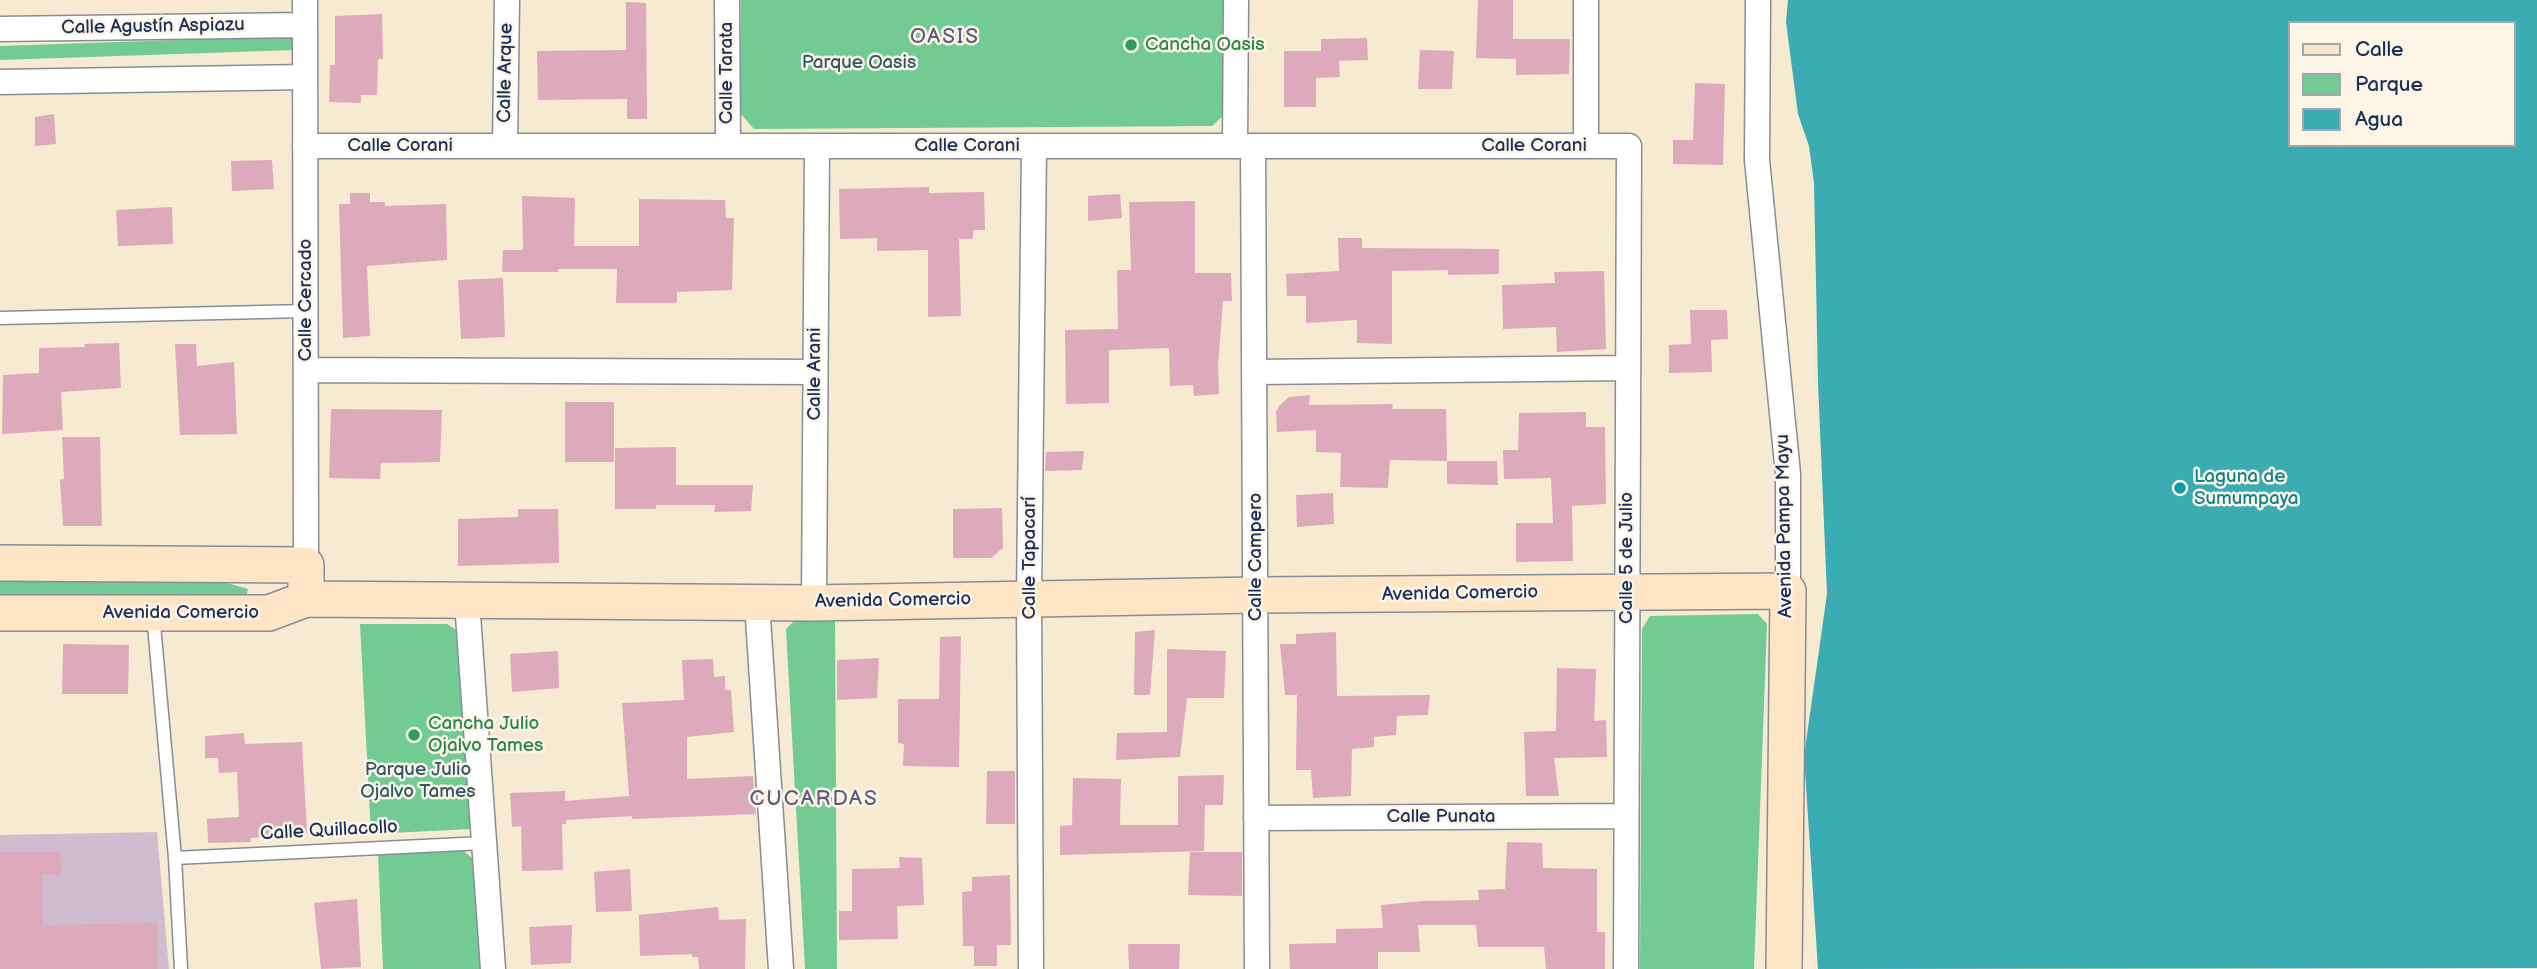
<!DOCTYPE html>
<html>
<head>
<meta charset="utf-8">
<style>
	body { margin:0 }
	#map { position:relative; width:2537px; height:969px; overflow:hidden; background:#f6ead1; font-family:"Balsamiq Sans",sans-serif }
	canvas { display:block }
	.legend { position:absolute; left:2288px; top:21px; width:228px; height:126px; box-sizing:border-box; background:#fcf5e5; border:2px solid #a2a6af; margin:0; padding:9px 12px; list-style:none; font-size:21px; color:#1b2f5e }
	.legend li { display:flex; align-items:center; gap:14px; height:35px }
	.legend b { width:35px; border:2px solid #a2a6af }
</style>
</head>
<body>
<div id="map">
<canvas width="2537" height="969"></canvas>
<ul class="legend">
<li><b style="height:9px;background:#fde5c5"></b>Calle</li>
<li><b style="height:19px;background:#71cb92"></b>Parque</li>
<li><b style="height:19px;background:#3aacb2"></b>Agua</li>
</ul>
</div>
<script>
const context = document.querySelector('canvas').getContext('2d');
context.lineJoin = 'round';
function paint(path, color) {
  context.fillStyle = color;
  context.fill(path, 'evenodd');
}
function strokePath(path, color, width, dash) {
  context.strokeStyle = color;
  context.lineWidth = width;
  context.lineCap = dash ? 'butt' : 'round';
  context.setLineDash(dash || []);
  context.stroke(path);
}
function write(font, color, halo, rows, align = 'center') {
  context.font = font + ' "Balsamiq Sans",sans-serif';
  context.lineWidth = 5;
  context.setLineDash([]);
  context.textBaseline = 'middle';
  context.strokeStyle = halo;
  context.fillStyle = color;
  for (const [text, x, y, turn = 0] of rows) {
    context.save();
    context.translate(x, y);
    context.rotate((+turn || 0) * Math.PI / 180);
    context.textAlign = isNaN(turn) ? turn : align;
    if (halo) context.strokeText(text, 0, 0);
    context.fillText(text, 0, 0);
    context.restore();
  }
}
paint(new Path2D(`
	M 157,832 L 169,969 L 0,969 L 0,835 Z`), '#cfbdcf');
paint(new Path2D(`
	M 741,0 L 1226,0 L 1225,114 L 1212,126 L 754,129 L 740,113 Z
	M 294,36 L 295,50 L 0,60 L 0,46 Z
	M 0,576 L 202,576 L 248,589 L 245,603 L 0,602 Z
	M 1758,614 L 1767,624 L 1754,969 L 1640,969 L 1642,629 L 1650,616 Z
	M 796,619 L 835,621 L 837,969 L 805,969 L 786,629 Z
	M 360,624 L 447,624 L 456,630 L 470,829 L 371,834 Z
	M 460,848 L 472,858 L 480,969 L 383,969 L 378,853 Z`), '#71cb92');
paint(new Path2D(`
	M 1788,0 L 2537,0 L 2537,968 L 1818,969 L 1804,756 L 1827,594 L 1818,383 L 1814,183 L 1809,146 L 1798,114 L 1786,22 ZM 2290,23 L 2514,23 L 2514,145 L 2290,145 Z`), '#3aacb2');
paint(new Path2D(`
	M 1478,0 L 1513,0 L 1513,39 L 1570,39 L 1569,74 L 1516,75 L 1516,59 L 1476,58 Z
	M 626,2 L 646,3 L 647,119 L 627,119 L 627,99 L 538,100 L 537,51 L 626,50 Z
	M 382,14 L 383,59 L 378,59 L 377,95 L 361,95 L 361,103 L 329,102 L 330,65 L 335,65 L 335,16 Z
	M 1367,38 L 1368,60 L 1339,61 L 1340,77 L 1316,78 L 1316,107 L 1284,107 L 1284,51 L 1321,51 L 1321,39 Z
	M 1420,50 L 1454,51 L 1452,89 L 1418,89 Z
	M 1695,83 L 1725,84 L 1723,165 L 1673,164 L 1673,140 L 1693,140 Z
	M 54,114 L 56,144 L 35,146 L 35,117 Z
	M 272,160 L 274,189 L 232,191 L 231,161 Z
	M 929,187 L 929,193 L 984,192 L 985,230 L 973,230 L 973,239 L 959,239 L 961,316 L 928,317 L 928,250 L 877,251 L 877,238 L 840,239 L 839,189 Z
	M 350,193 L 370,193 L 370,202 L 385,202 L 385,206 L 446,204 L 447,260 L 367,266 L 370,336 L 343,338 L 339,204 L 350,204 Z
	M 1120,194 L 1122,218 L 1088,221 L 1088,196 Z
	M 522,196 L 575,198 L 574,246 L 639,246 L 639,199 L 725,200 L 726,218 L 734,218 L 732,290 L 677,292 L 677,303 L 616,303 L 617,269 L 558,269 L 558,272 L 502,272 L 503,250 L 523,250 Z
	M 1195,201 L 1195,273 L 1231,273 L 1232,301 L 1223,301 L 1218,366 L 1219,394 L 1194,396 L 1193,385 L 1170,386 L 1169,348 L 1109,350 L 1109,403 L 1066,404 L 1065,330 L 1118,329 L 1117,270 L 1131,270 L 1129,202 Z
	M 172,207 L 173,244 L 118,246 L 116,210 Z
	M 1338,238 L 1362,238 L 1362,248 L 1499,249 L 1499,274 L 1448,275 L 1448,270 L 1392,271 L 1392,344 L 1357,343 L 1357,320 L 1306,323 L 1306,296 L 1287,296 L 1286,274 L 1339,271 Z
	M 1604,271 L 1606,349 L 1557,352 L 1556,327 L 1503,329 L 1502,285 L 1555,283 L 1554,272 Z
	M 503,278 L 505,337 L 461,339 L 458,280 Z
	M 1690,310 L 1727,310 L 1728,339 L 1711,340 L 1712,372 L 1669,373 L 1669,345 L 1691,344 Z
	M 119,343 L 121,388 L 61,392 L 63,430 L 2,434 L 3,375 L 39,373 L 39,348 L 85,347 L 84,344 Z
	M 175,344 L 196,344 L 197,366 L 234,362 L 237,434 L 180,435 Z
	M 1310,395 L 1309,405 L 1393,404 L 1392,409 L 1446,409 L 1447,461 L 1390,460 L 1388,488 L 1340,487 L 1341,453 L 1316,452 L 1316,430 L 1277,432 L 1276,412 L 1279,406 L 1289,397 Z
	M 565,402 L 614,402 L 614,462 L 565,462 Z
	M 331,409 L 442,410 L 440,462 L 381,463 L 380,479 L 329,478 Z
	M 1586,412 L 1586,427 L 1605,427 L 1606,504 L 1572,506 L 1573,561 L 1516,562 L 1516,523 L 1553,523 L 1551,478 L 1504,479 L 1503,450 L 1518,450 L 1519,413 Z
	M 62,437 L 100,437 L 102,526 L 63,526 L 60,480 L 64,479 Z
	M 676,447 L 676,485 L 753,485 L 751,511 L 714,512 L 715,505 L 656,505 L 656,509 L 615,509 L 615,448 Z
	M 1084,451 L 1082,470 L 1045,471 L 1046,452 Z
	M 1447,461 L 1497,461 L 1498,485 L 1447,484 Z
	M 1333,493 L 1334,524 L 1297,527 L 1296,495 Z
	M 1002,508 L 1003,548 L 991,558 L 953,558 L 953,509 Z
	M 518,509 L 558,509 L 559,563 L 458,566 L 458,519 L 518,517 Z
	M 1155,630 L 1150,695 L 1134,695 L 1135,632 Z
	M 1336,632 L 1337,696 L 1430,695 L 1428,715 L 1397,716 L 1396,735 L 1374,737 L 1374,747 L 1352,749 L 1351,796 L 1313,798 L 1311,770 L 1296,770 L 1297,695 L 1285,695 L 1280,644 L 1296,644 L 1296,634 Z
	M 961,636 L 959,767 L 903,766 L 904,744 L 898,743 L 898,699 L 939,699 L 940,637 Z
	M 63,644 L 129,645 L 128,694 L 62,694 Z
	M 1167,649 L 1226,651 L 1224,698 L 1187,698 L 1180,757 L 1116,760 L 1117,733 L 1167,732 Z
	M 558,651 L 559,688 L 512,692 L 510,654 Z
	M 879,658 L 877,698 L 837,700 L 837,660 Z
	M 713,659 L 714,677 L 725,676 L 725,690 L 731,690 L 734,732 L 687,737 L 687,779 L 753,776 L 756,814 L 632,819 L 632,816 L 566,820 L 566,824 L 562,824 L 563,870 L 522,871 L 521,826 L 512,827 L 510,793 L 565,791 L 565,801 L 629,796 L 622,703 L 684,700 L 682,660 Z
	M 1557,668 L 1596,669 L 1594,721 L 1606,720 L 1607,757 L 1554,758 L 1559,796 L 1526,796 L 1524,732 L 1556,731 Z
	M 244,733 L 245,744 L 302,742 L 307,833 L 251,838 L 251,842 L 208,843 L 207,819 L 239,817 L 237,772 L 219,773 L 218,758 L 205,758 L 205,736 Z
	M 987,771 L 1015,771 L 1015,824 L 986,824 Z
	M 1224,775 L 1223,805 L 1205,805 L 1204,851 L 1060,855 L 1060,826 L 1072,825 L 1073,778 L 1121,779 L 1120,825 L 1178,825 L 1178,776 Z
	M 1507,842 L 1542,843 L 1543,868 L 1597,869 L 1597,932 L 1605,932 L 1605,969 L 1546,969 L 1544,947 L 1478,947 L 1476,925 L 1418,925 L 1420,952 L 1378,952 L 1378,969 L 1290,969 L 1289,944 L 1336,943 L 1336,929 L 1383,928 L 1381,905 L 1423,901 L 1479,900 L 1478,890 L 1505,889 Z
	M 0,852 L 60,852 L 61,875 L 42,875 L 43,925 L 157,923 L 158,969 L 0,969 Z
	M 1190,852 L 1242,852 L 1242,896 L 1188,895 Z
	M 899,857 L 922,858 L 924,905 L 897,906 L 898,939 L 839,940 L 839,911 L 852,911 L 852,869 L 900,868 Z
	M 630,869 L 632,911 L 596,912 L 594,872 Z
	M 1010,875 L 1011,945 L 997,945 L 997,966 L 974,966 L 974,946 L 963,946 L 962,892 L 972,891 L 972,877 Z
	M 357,899 L 361,967 L 321,969 L 314,903 Z
	M 718,907 L 719,920 L 746,919 L 745,969 L 699,969 L 698,957 L 692,957 L 692,954 L 640,956 L 639,915 Z
	M 572,925 L 571,963 L 531,965 L 529,927 Z
	M 1128,944 L 1180,944 L 1179,969 L 1129,969 Z`), '#ddaabc');
const lane = new Path2D(`
	M 0,318 L 306,311
	M 153,614 L 175,858 L 181,969
	M 175,858 L 484,843`);
const street = new Path2D(`
	M 305,0 L 306,565
	M 727,0 L 728,146
	M 1586,0 L 1586,146
	M 1758,0 L 1757,160 L 1788,474 L 1788,591
	M 0,29 L 305,25
	M 0,82 L 305,77
	M 305,146 L 1629,146 L 1626,969
	M 505,146 L 507,0
	M 1235,146 L 1236,0
	M 1253,146 L 1257,969
	M 306,370 L 815,372
	M 1255,372 L 1628,368
	M 467,601 L 493,969
	M 757,603 L 781,969
	M 814,603 L 817,146
	M 1256,818 L 1626,816
	M 1031,969 L 1029,599 L 1034,146`);
const secondary = new Path2D(`
	M 0,563 L 306,565 L 306,599
	M 0,613 L 269,613 L 306,599 L 814,603 L 1256,595 L 1788,591 L 1784,969`);
strokePath(lane, '#888c98', 15);
strokePath(street, '#888c98', 27);
strokePath(secondary, '#888c98', 38);
strokePath(lane, '#fff', 12);
strokePath(street, '#fff', 24);
strokePath(secondary, '#fde5c5', 35);
for (const [x, y, r, color] of [
	[1131,45,7,"#2e9e5b"],
	[2180,488,7,"#0f9aa8"],
	[414,735,7,"#2e9e5b"]
]) {
  const dot = new Path2D();
  dot.arc(x, y, r, 0, 2 * Math.PI);
  context.fillStyle = color;
  context.fill(dot);
  strokePath(dot, '#fcf5e5', 2.5);
}
write('19px', '#1b2f5e', '#fcf5e5', [
	["Calle Agustín Aspiazu",153,27,-1],
	["Calle Arque",506,73,-89],
	["Calle Tarata",727,73,-90],
	["Calle Corani",400,146],
	["Calle Corani",967,146],
	["Calle Corani",1534,146],
	["Calle Cercado",306,300,-90],
	["Calle Arani",815,374,-90],
	["Avenida Pampa Mayu",1785,526,-91],
	["Calle Campero",1256,557,-90],
	["Calle Tapacarí",1030,558,-90],
	["Calle 5 de Julio",1627,558,-90],
	["Avenida Comercio",1460,594,-1],
	["Avenida Comercio",893,601,-1],
	["Avenida Comercio",181,613],
	["Calle Punata",1441,817],
	["Calle Quillacollo",329,831,-3]
]);
write('19px', '#27864d', '#fcf5e5', [
	["Cancha Oasis",1145,45],
	["Cancha Julio",428,724],
	["Ojalvo Tames",428,746]
], 'left');
write('19px', '#30566b', '#fcf5e5', [
	["Parque Oasis",859,63],
	["Parque Julio",418,770],
	["Ojalvo Tames",418,792]
]);
write('19px', '#0d838f', '#fcf5e5', [
	["Laguna de",2194,477],
	["Sumumpaya",2194,499]
], 'left');
context.letterSpacing = '2px';
write('21px', '#5f5a7f', '#fcf5e5', [
	["OASIS",945,38],
	["CUCARDAS",814,800]
]);
context.letterSpacing = '0px';
</script>
</body>
</html>
